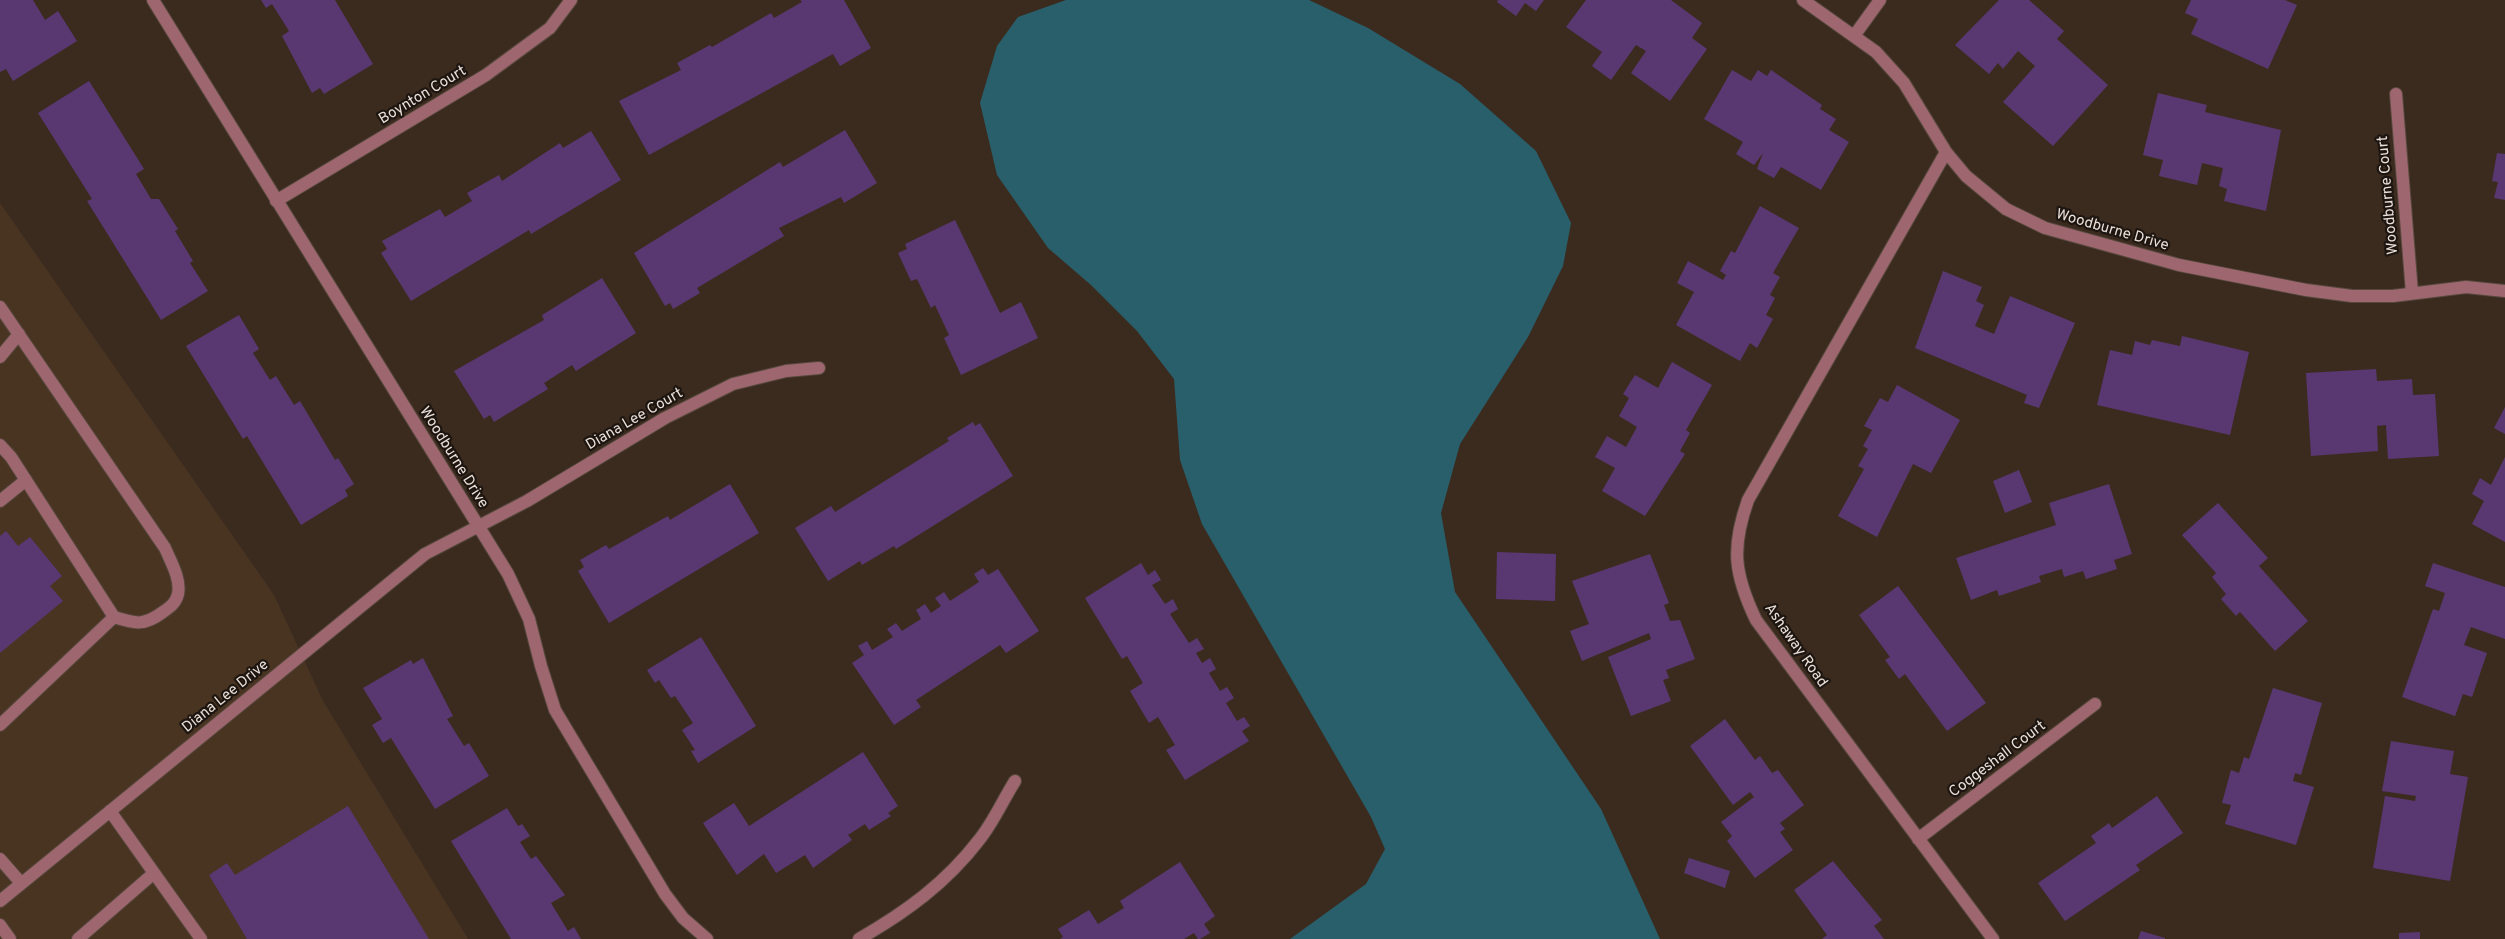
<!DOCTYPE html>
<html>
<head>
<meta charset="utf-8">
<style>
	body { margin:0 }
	canvas { display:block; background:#3b2b1f }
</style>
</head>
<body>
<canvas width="2505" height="939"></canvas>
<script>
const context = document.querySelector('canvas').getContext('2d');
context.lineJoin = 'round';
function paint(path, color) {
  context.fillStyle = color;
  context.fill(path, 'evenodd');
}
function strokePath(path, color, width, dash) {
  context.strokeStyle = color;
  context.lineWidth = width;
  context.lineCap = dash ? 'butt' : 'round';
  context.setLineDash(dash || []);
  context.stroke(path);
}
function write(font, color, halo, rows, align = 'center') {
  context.font = font + ' Overpass,sans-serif';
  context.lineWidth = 4.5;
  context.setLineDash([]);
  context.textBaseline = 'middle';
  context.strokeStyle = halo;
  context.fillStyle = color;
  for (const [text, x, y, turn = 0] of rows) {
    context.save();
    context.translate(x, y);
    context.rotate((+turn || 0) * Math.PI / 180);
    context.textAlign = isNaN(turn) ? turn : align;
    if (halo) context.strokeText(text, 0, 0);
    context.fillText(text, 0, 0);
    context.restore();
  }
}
paint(new Path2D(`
	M 0,203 L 274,595 L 323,701 L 468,939 L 0,939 Z`), '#493422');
paint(new Path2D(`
	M 1066,0 L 1309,0 L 1368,28 L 1460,84 L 1536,151 L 1571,223 L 1563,266 L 1528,337 L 1460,444 L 1441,513 L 1455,592 L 1601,809 L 1660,939 L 1290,939 L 1366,884 L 1385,849 L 1371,817 L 1202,524 L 1180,460 L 1174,379 L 1137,331 L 1091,285 L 1048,248 L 997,175 L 980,103 L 997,46 L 1018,17 Z`), '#285f6b');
paint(new Path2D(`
	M 0,0 L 33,0 L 45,20 L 58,11 L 77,41 L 13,81 L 6,69 L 0,72 Z
	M 261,0 L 335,0 L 373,64 L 324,94 L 320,88 L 312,93 L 282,36 L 289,31 L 272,4 L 266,8 Z
	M 800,0 L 844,0 L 871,48 L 840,66 L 833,54 L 649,155 L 619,101 L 681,70 L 677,63 L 710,45 L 712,47 L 771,13 L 774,18 L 802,2 Z
	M 1498,0 L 1544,0 L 1536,11 L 1525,3 L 1516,16 L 1497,2 Z
	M 1586,0 L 1671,0 L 1702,23 L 1692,38 L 1707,49 L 1670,101 L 1631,73 L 1646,51 L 1636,45 L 1611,80 L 1592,66 L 1602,52 L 1566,27 Z
	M 1999,0 L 2029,0 L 2064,31 L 2057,39 L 2108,85 L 2053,146 L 2003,102 L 2035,66 L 2018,51 L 2003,69 L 1998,63 L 1989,74 L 1955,45 Z
	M 2191,0 L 2285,0 L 2297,5 L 2268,69 L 2191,34 L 2198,19 L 2185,13 Z
	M 1732,70 L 1751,81 L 1758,70 L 1767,76 L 1771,70 L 1822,105 L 1820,109 L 1836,119 L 1829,130 L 1849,142 L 1821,190 L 1781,167 L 1774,178 L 1757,169 L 1763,153 L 1754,165 L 1736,154 L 1743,142 L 1704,119 Z
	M 89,81 L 144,169 L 136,174 L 151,199 L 159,199 L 178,229 L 175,231 L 193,261 L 190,263 L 208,291 L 161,320 L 87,201 L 92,199 L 38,113 Z
	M 2158,93 L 2207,105 L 2205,112 L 2281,130 L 2266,211 L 2224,201 L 2227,189 L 2219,186 L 2223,168 L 2202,163 L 2197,185 L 2159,176 L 2163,160 L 2143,155 Z
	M 845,130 L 877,183 L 844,203 L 841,197 L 779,228 L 784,236 L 697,288 L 700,293 L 673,309 L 670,303 L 665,306 L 634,253 L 780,162 L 783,167 Z
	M 591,131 L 621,180 L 531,234 L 529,230 L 411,301 L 381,253 L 387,249 L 382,241 L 440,209 L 445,217 L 472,201 L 467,193 L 499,175 L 502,181 L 560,143 L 563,148 Z
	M 2497,153 L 2505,154 L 2505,200 L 2494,198 L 2498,182 L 2492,181 Z
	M 1760,206 L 1799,228 L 1773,273 L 1780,277 L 1770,295 L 1775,298 L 1766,315 L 1773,319 L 1757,348 L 1750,343 L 1740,361 L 1676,325 L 1694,292 L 1677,283 L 1688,261 L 1723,280 L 1726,275 L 1720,271 L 1731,251 L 1735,253 Z
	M 955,220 L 1000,313 L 1021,302 L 1038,338 L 961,375 L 944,338 L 949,335 L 935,305 L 931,308 L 917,279 L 911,281 L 898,253 L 907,249 L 905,244 Z
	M 1943,271 L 1982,287 L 1976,301 L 1984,305 L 1975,326 L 1994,334 L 2010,296 L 2075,323 L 2039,408 L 2024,403 L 2027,395 L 1915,348 Z
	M 602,278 L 636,333 L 576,371 L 572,365 L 544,383 L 548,389 L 494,422 L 490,415 L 484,419 L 454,371 L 544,320 L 542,315 Z
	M 239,315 L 259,349 L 253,353 L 270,380 L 276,376 L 294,405 L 300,401 L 335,460 L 338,458 L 354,484 L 345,490 L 348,496 L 301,525 L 247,436 L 243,439 L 186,346 Z
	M 2182,336 L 2249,352 L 2230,435 L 2097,405 L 2110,350 L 2132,355 L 2135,341 L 2150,345 L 2152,340 L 2180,346 Z
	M 1672,362 L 1712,385 L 1686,430 L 1690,433 L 1680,451 L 1685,454 L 1645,516 L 1602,491 L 1615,468 L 1595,457 L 1607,436 L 1626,447 L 1637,427 L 1619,416 L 1629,398 L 1623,394 L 1635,375 L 1658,388 Z
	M 2376,369 L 2377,381 L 2412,379 L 2413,395 L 2435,394 L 2439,456 L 2388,459 L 2386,425 L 2377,426 L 2378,451 L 2311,456 L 2306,373 Z
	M 1897,385 L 1960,420 L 1931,473 L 1913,464 L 1877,537 L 1838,516 L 1864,469 L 1858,466 L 1868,449 L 1863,446 L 1872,430 L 1864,426 L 1880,398 L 1888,402 Z
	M 2505,407 L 2505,434 L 2494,428 Z
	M 973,422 L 975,426 L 980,423 L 1013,476 L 896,549 L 894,546 L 862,565 L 860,561 L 828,581 L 795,528 L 831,506 L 835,512 L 949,441 L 947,438 Z
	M 2505,457 L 2505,542 L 2472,524 L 2484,501 L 2472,494 L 2480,478 L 2491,485 Z
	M 2019,470 L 2032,502 L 2005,513 L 1993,481 Z
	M 730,484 L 759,533 L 609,623 L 578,571 L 584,567 L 580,560 L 606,545 L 609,549 L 668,516 L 670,520 Z
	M 2109,484 L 2132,554 L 2114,560 L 2117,569 L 2086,579 L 2083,571 L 2064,577 L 2062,569 L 2039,576 L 2041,582 L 1999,596 L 1997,590 L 1971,600 L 1956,558 L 2056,525 L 2049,503 Z
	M 2218,503 L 2268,558 L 2259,566 L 2308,621 L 2275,651 L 2240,612 L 2236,616 L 2221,599 L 2226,594 L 2212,577 L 2216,573 L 2182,535 Z
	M 6,531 L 18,546 L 30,537 L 62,576 L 50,586 L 63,601 L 0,653 L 0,536 Z
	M 1497,552 L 1556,554 L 1555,601 L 1496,599 Z
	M 1650,554 L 1669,603 L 1664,605 L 1670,621 L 1680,620 L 1695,659 L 1666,670 L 1669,678 L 1663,680 L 1671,701 L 1631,716 L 1608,657 L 1651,639 L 1649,633 L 1582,661 L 1570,631 L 1589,624 L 1572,581 Z
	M 1141,563 L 1148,575 L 1155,570 L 1161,580 L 1152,585 L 1165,604 L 1173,599 L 1178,609 L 1170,614 L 1189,643 L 1197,638 L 1204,649 L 1196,653 L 1202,663 L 1210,658 L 1216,669 L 1209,673 L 1220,691 L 1227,687 L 1234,698 L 1226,703 L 1237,721 L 1244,717 L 1250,726 L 1242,731 L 1249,741 L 1185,780 L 1166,750 L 1175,745 L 1158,717 L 1149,723 L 1130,691 L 1143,683 L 1127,656 L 1122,659 L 1085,598 Z
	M 2433,563 L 2505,587 L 2505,639 L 2471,627 L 2464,645 L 2487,653 L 2472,697 L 2463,694 L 2455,716 L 2402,697 L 2433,609 L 2439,611 L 2445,593 L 2425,586 Z
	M 983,568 L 988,575 L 998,569 L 1039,631 L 1006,653 L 1000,645 L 916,700 L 921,707 L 894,725 L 852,663 L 864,655 L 858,646 L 867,641 L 872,650 L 893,637 L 887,629 L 896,623 L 902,631 L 921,619 L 916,610 L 925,604 L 931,613 L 941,606 L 935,598 L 944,592 L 950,601 L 979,582 L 974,574 Z
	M 1898,586 L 1986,703 L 1947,731 L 1905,674 L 1899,679 L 1885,660 L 1890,657 L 1859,615 Z
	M 701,637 L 756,726 L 698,763 L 691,751 L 695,750 L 682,730 L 693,723 L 675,696 L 671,698 L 659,680 L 655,683 L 647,670 Z
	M 423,658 L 453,716 L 447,719 L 464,746 L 469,743 L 489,776 L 435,809 L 391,738 L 383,743 L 372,725 L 382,719 L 363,688 L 411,660 L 413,664 Z
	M 2273,688 L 2322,703 L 2301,775 L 2295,773 L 2293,781 L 2314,787 L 2296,845 L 2225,824 L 2231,805 L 2222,803 L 2231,770 L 2239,773 L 2244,757 L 2249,759 Z
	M 1725,719 L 1755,760 L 1760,756 L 1772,773 L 1778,770 L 1804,805 L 1780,823 L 1785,829 L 1780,832 L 1793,850 L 1755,878 L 1727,841 L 1732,836 L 1721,822 L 1754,797 L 1750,792 L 1733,805 L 1690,746 Z
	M 2391,741 L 2454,751 L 2450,774 L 2468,777 L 2450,881 L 2373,868 L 2385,796 L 2415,801 L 2416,796 L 2382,791 Z
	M 863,752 L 898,806 L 888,813 L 891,816 L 869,830 L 865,824 L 848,835 L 852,840 L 813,868 L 805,855 L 776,873 L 764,854 L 737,875 L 703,823 L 734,803 L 749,826 Z
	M 2157,796 L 2183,833 L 2136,865 L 2140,870 L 2065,921 L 2038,883 L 2096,843 L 2091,836 L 2109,823 L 2112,828 Z
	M 348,806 L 429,939 L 247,939 L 209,875 L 227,863 L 235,875 Z
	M 507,808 L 518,826 L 522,824 L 530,836 L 520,842 L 531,859 L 536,856 L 565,895 L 551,903 L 568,931 L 574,927 L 581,939 L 511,939 L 451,841 Z
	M 1689,858 L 1730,871 L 1725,888 L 1684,873 Z
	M 1833,861 L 1882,920 L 1874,926 L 1884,939 L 1822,939 L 1827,935 L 1794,890 Z
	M 1180,862 L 1215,916 L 1204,924 L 1210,933 L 1200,939 L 1198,939 L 1194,933 L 1184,939 L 1060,939 L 1063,937 L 1058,929 L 1089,910 L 1098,924 L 1124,908 L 1120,901 Z
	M 2141,931 L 2165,938 L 2165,939 L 2138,939 Z
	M 2420,932 L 2420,939 L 2399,939 L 2399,933 Z`), '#593771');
const lane = new Path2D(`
	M 0,307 L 165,548 C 171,562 181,579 178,594 C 176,603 170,607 163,612 C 144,626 136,624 114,617 L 0,725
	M 0,357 L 19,334
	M 0,445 L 11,457 L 114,617
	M 0,501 L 26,480
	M 110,811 L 201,939
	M 0,859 L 21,883
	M 0,925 L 10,939
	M 78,939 L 154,873`);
const street = new Path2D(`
	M 153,0 L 508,574 L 529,619 L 541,666 L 555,710 L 665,894 L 683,918 L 707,939
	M 1803,0 L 1876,52 L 1904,83 L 1946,152 L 1966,176 L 2006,209 L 2045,228 L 2179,265 L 2306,290 L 2352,296 L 2393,296 L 2466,287 L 2505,291
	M 1854,36 L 1880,0
	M 2396,94 L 2412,293
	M 1946,152 L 1748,500 C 1731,548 1734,574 1756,620 L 1993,939
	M 276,201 L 486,75 L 550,28 L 571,0
	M 1918,839 L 2095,704
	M 0,901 L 425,554 L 527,501 L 665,418 L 733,384 L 786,371 L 819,368
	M 859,939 C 906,912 946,883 979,840 C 993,823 1003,800 1015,781`);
strokePath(lane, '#57483d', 14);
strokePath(street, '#57483d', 14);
strokePath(lane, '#9e676f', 12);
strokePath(street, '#9e676f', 12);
write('15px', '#ebe0d8', '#1d1510', [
	["Boynton Court",423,96,-31],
	["Woodburne Court",2389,195,-95],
	["Woodburne Drive",2112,231,16],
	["Diana Lee Court",635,420,-30],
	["Woodburne Drive",453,458,58],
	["Ashaway Road",1795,646,55],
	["Diana Lee Drive",226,697,-39],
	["Coggeshall Court",1998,760,-37]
]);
</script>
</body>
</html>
